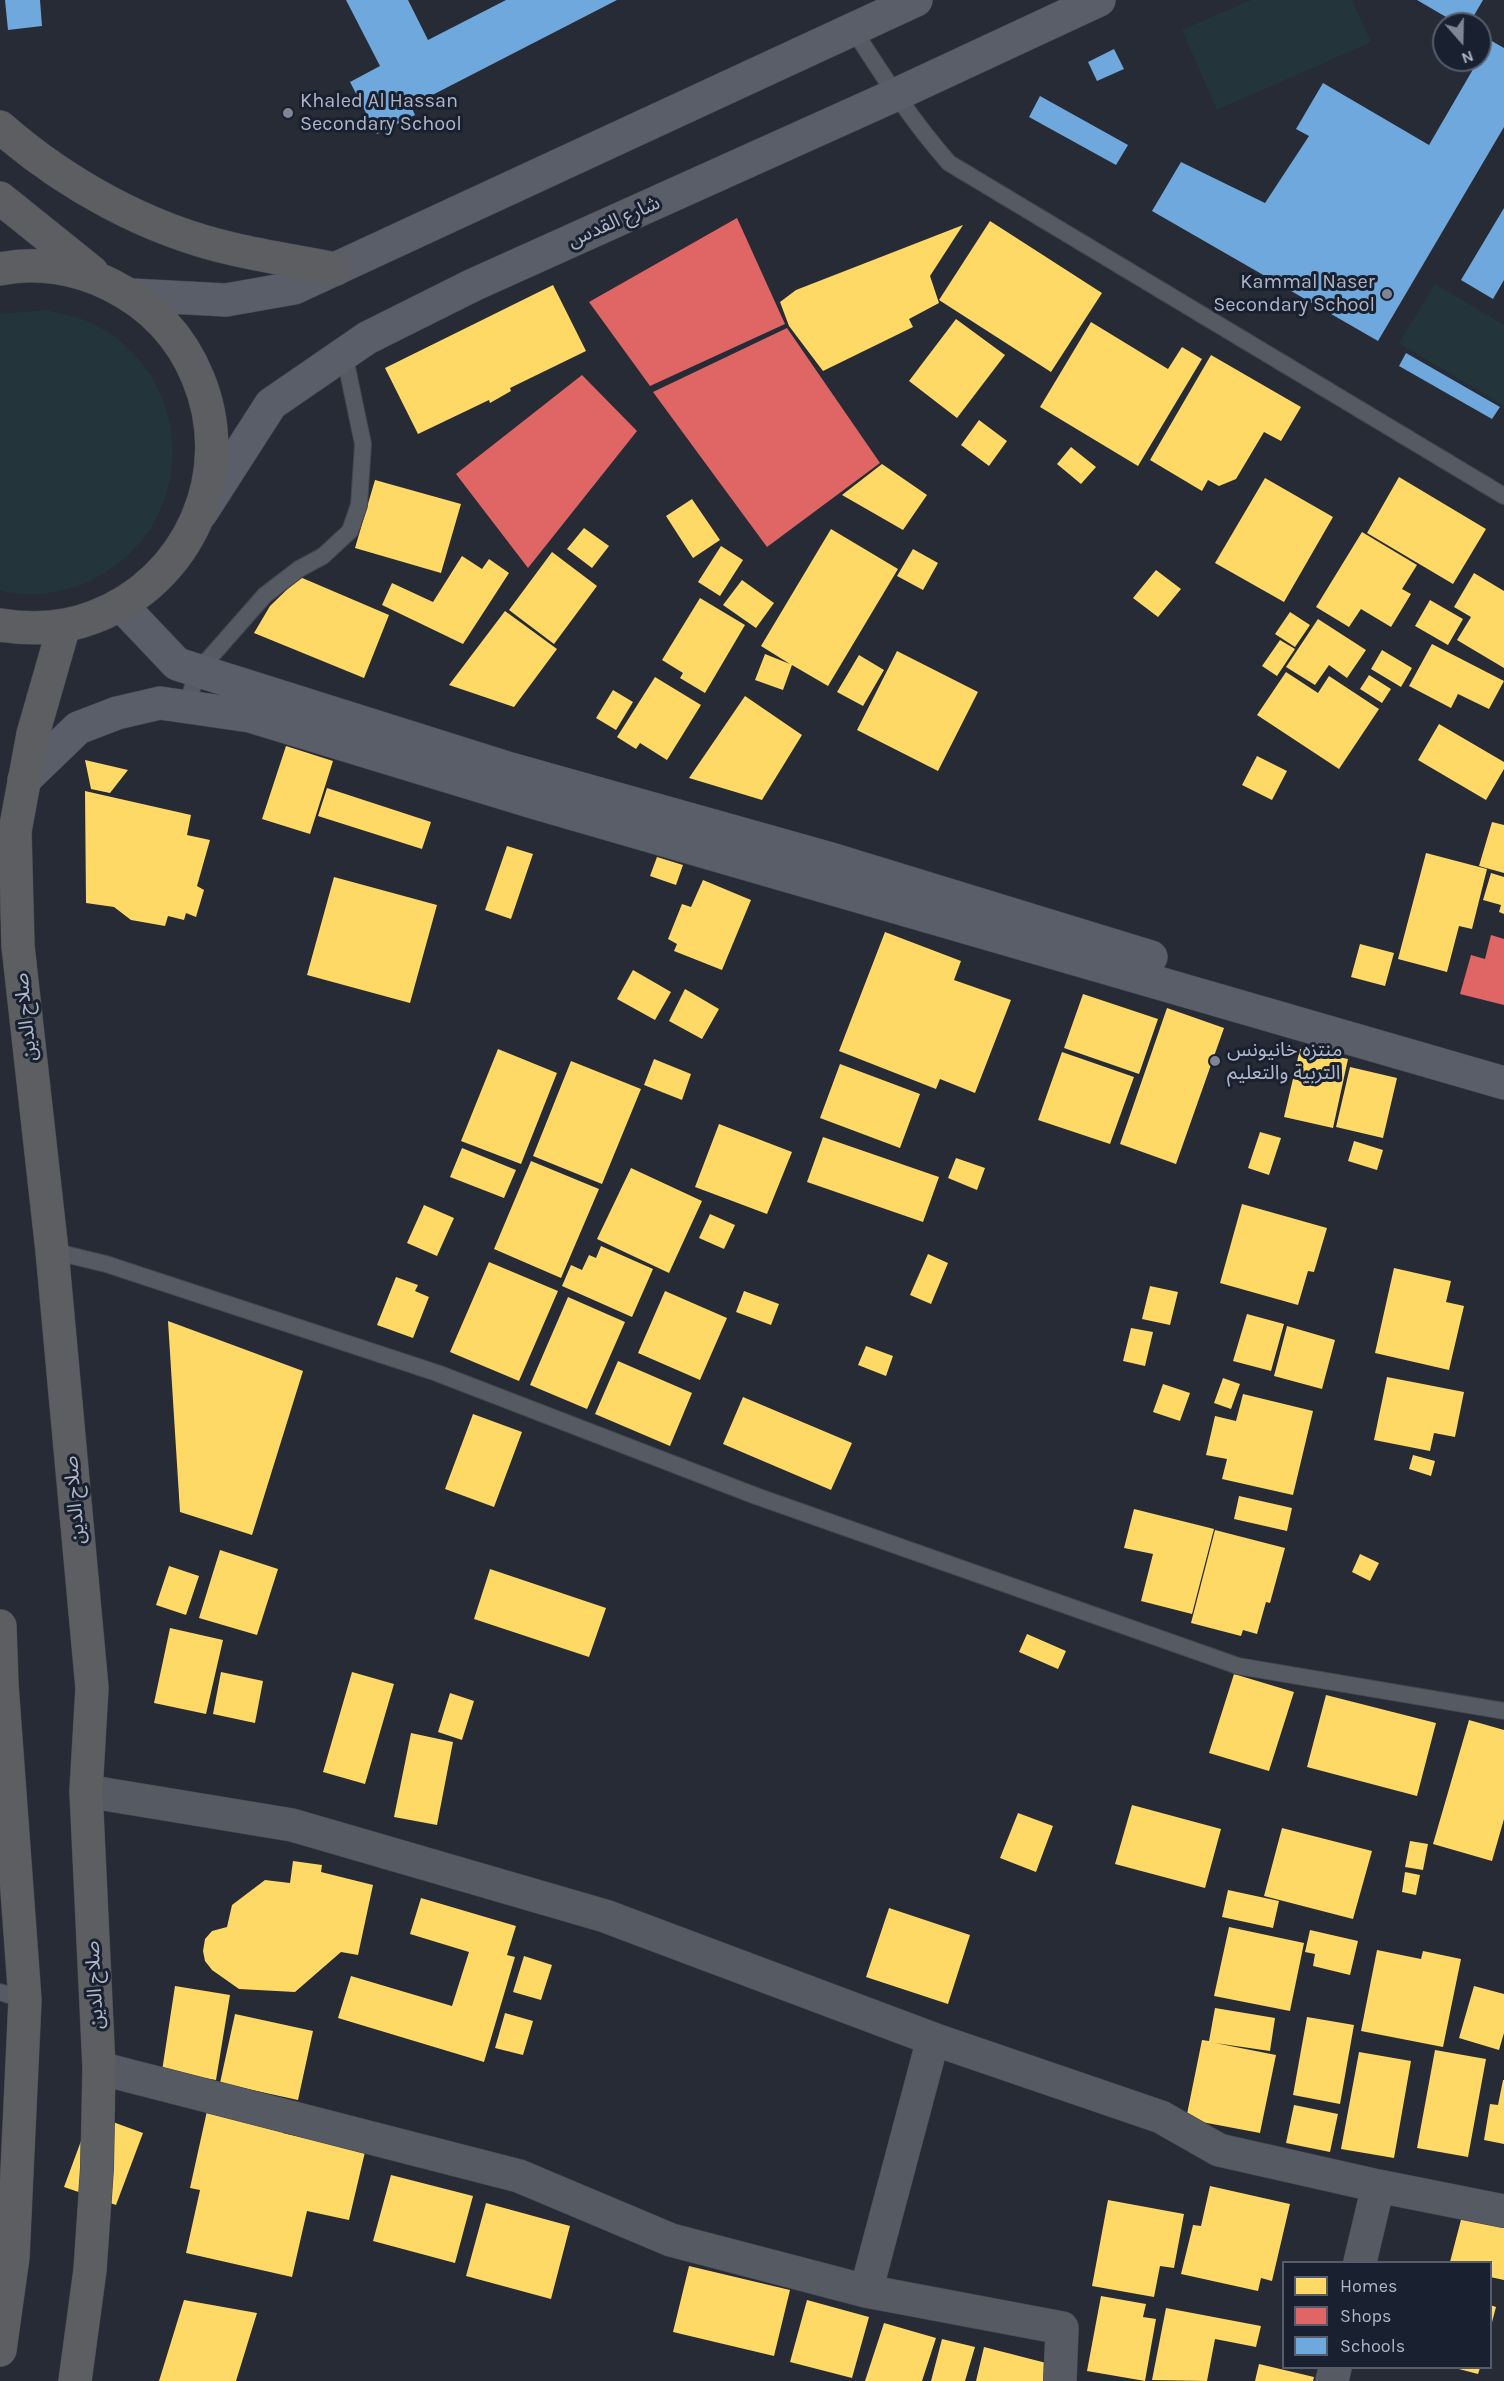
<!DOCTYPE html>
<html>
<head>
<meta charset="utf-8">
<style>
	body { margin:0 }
	#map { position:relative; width:1504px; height:2381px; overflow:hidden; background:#262b35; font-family:Karla,sans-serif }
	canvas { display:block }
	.legend { position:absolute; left:1282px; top:2261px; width:210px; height:108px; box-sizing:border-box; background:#192130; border:2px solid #555d6c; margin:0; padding:8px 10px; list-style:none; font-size:18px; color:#aeb6c7 }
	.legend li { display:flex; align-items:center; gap:12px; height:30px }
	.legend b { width:30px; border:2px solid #555d6c }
	.north { position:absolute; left:1432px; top:12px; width:60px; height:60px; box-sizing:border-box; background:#192130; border:2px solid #555d6c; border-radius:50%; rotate:160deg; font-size:16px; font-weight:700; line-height:24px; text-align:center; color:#aeb6c7 }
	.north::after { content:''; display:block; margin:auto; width:21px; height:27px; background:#7e8594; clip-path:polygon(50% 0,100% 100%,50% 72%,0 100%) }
</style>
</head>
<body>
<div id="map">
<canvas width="1504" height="2381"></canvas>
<ul class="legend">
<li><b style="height:16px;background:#ffd966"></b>Homes</li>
<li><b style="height:16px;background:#e06666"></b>Shops</li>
<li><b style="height:16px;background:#6fa8dc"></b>Schools</li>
</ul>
<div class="north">N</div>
</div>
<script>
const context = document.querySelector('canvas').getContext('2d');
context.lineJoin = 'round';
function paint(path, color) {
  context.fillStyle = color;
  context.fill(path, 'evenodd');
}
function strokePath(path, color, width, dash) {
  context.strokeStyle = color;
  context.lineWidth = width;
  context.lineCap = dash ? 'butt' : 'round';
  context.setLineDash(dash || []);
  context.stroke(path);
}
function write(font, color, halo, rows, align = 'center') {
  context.font = font + ' Karla,"Noto Sans Arabic",sans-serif';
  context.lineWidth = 6;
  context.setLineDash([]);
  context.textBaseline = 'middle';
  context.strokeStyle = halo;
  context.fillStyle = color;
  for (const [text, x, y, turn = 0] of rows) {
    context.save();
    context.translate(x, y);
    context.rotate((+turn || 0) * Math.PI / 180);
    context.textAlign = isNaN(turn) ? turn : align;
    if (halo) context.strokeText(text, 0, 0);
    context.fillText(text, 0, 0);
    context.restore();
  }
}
paint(new Path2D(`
	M 1251,0 L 1352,0 L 1371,42 L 1217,110 L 1182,30 Z
	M 1435,284 L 1504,325 L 1504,406 L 1399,343 Z
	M 46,310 C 61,314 80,317 94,324 C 205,382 197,540 80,585 C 56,594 25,598 0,590 L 0,314 Z`), '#23353b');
paint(new Path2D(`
	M 990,221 L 1102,293 L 1051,372 L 939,300 Z
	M 963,225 L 930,276 L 939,303 L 909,319 L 913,327 L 823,371 L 789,326 L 780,302 L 796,290 Z
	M 553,285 L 586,351 L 510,388 L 511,391 L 490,403 L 489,400 L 418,434 L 385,368 Z
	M 956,319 L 1005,355 L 957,418 L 909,381 Z
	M 1091,322 L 1168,369 L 1182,347 L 1202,359 L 1138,466 L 1040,407 Z
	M 1211,355 L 1301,407 L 1281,441 L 1264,432 L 1236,479 L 1219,486 L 1208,480 L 1202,491 L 1150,460 Z
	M 979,420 L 1007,441 L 989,466 L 961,445 Z
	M 1071,447 L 1096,467 L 1081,484 L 1057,464 Z
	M 882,464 L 927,495 L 903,530 L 842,495 Z
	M 1399,477 L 1486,529 L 1453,584 L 1367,533 Z
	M 1265,478 L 1333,517 L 1284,602 L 1215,563 Z
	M 375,480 L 461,504 L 441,573 L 355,548 Z
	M 692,499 L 720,540 L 693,558 L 666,516 Z
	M 584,528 L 609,546 L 592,568 L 567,549 Z
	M 831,529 L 898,569 L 828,686 L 792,665 L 783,690 L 755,680 L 765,654 L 790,664 L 761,646 Z
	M 1362,532 L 1417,565 L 1402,589 L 1411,594 L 1391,627 L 1361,609 L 1349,627 L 1316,607 Z
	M 721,546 L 743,560 L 720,596 L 698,582 Z
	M 913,549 L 938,563 L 923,590 L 897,576 Z
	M 552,552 L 597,586 L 554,644 L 509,610 Z
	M 462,556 L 482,569 L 489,559 L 509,573 L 463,644 L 382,605 L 392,583 L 433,602 Z
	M 1156,570 L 1181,589 L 1158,617 L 1133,598 Z
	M 1474,573 L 1504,591 L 1504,668 L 1457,640 L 1471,617 L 1454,607 Z
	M 300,577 L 389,615 L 364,678 L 254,633 L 270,606 Z
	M 742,580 L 774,603 L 756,628 L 723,605 Z
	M 700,598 L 745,625 L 705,693 L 680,678 L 683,673 L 662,660 Z
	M 1430,600 L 1463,619 L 1448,645 L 1415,626 Z
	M 505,611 L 557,649 L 514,707 L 449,685 Z
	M 1290,612 L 1310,625 L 1295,647 L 1275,634 Z
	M 1318,619 L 1366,650 L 1347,678 L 1329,665 L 1315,685 L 1286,667 Z
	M 1280,640 L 1295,649 L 1277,676 L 1262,666 Z
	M 1432,644 L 1504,681 L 1489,709 L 1458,694 L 1451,708 L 1409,686 Z
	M 1382,650 L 1412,668 L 1401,687 L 1371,669 Z
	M 897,651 L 978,692 L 938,771 L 857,730 Z
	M 859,655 L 884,670 L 863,706 L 837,692 Z
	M 1286,672 L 1318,693 L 1329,676 L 1379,709 L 1339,769 L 1257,715 Z
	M 1369,675 L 1391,689 L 1382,703 L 1360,689 Z
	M 655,677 L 701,705 L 667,760 L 640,743 L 636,749 L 617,737 Z
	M 613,690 L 633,702 L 616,730 L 596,718 Z
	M 745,696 L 802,735 L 762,800 L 689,778 Z
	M 1439,724 L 1504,762 L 1504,769 L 1486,800 L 1418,760 Z
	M 286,746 L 333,761 L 310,834 L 262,819 Z
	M 1257,756 L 1287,771 L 1272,800 L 1242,785 Z
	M 85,760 L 128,770 L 110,793 L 91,789 Z
	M 327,788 L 431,822 L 422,849 L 318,816 Z
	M 85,791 L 191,815 L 187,835 L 210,840 L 197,886 L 204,890 L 196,917 L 186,913 L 184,920 L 168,916 L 165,926 L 131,920 L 114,907 L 86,903 Z
	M 1492,822 L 1504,825 L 1504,873 L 1479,866 Z
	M 507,846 L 533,854 L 511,919 L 485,910 Z
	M 1426,853 L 1487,869 L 1472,929 L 1459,926 L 1447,972 L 1398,959 Z
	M 657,857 L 683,865 L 676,885 L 650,876 Z
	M 1491,873 L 1504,877 L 1504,914 L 1499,912 L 1501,905 L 1483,900 Z
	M 334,877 L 437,905 L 410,1003 L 307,975 Z
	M 703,880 L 751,900 L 722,970 L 674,951 L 677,944 L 668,939 L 682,904 L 691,907 Z
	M 885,932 L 961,961 L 954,980 L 1011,1000 L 975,1093 L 940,1079 L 936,1089 L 839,1051 Z
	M 1360,944 L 1394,953 L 1385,986 L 1351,977 Z
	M 633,970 L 671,992 L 655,1020 L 617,999 Z
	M 685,989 L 719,1009 L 702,1039 L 669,1021 Z
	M 1083,994 L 1158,1019 L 1139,1074 L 1064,1048 Z
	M 1167,1008 L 1224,1028 L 1176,1164 L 1120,1144 Z
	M 498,1049 L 557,1073 L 521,1164 L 461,1141 Z
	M 1300,1049 L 1348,1059 L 1333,1128 L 1284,1117 Z
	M 1062,1052 L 1134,1077 L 1110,1144 L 1038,1120 Z
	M 654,1059 L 691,1074 L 682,1100 L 644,1085 Z
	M 571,1061 L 641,1089 L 602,1184 L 533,1156 Z
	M 840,1064 L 920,1094 L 900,1148 L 820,1118 Z
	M 1350,1067 L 1397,1078 L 1383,1138 L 1336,1127 Z
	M 719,1124 L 792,1152 L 767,1214 L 695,1187 Z
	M 1260,1132 L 1281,1138 L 1269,1175 L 1248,1168 Z
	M 823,1137 L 939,1177 L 923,1222 L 807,1182 Z
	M 1354,1141 L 1383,1150 L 1377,1170 L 1348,1161 Z
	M 462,1148 L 516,1170 L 504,1198 L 450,1177 Z
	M 956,1158 L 985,1168 L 977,1190 L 948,1178 Z
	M 531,1161 L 599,1189 L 561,1278 L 494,1249 Z
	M 631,1168 L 702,1201 L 669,1273 L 597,1239 Z
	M 1242,1204 L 1327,1228 L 1314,1272 L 1308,1271 L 1298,1305 L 1220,1283 Z
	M 424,1205 L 454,1218 L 437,1256 L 407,1243 Z
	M 710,1214 L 735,1225 L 724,1249 L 699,1238 Z
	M 601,1246 L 653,1269 L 632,1317 L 562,1286 L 571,1265 L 582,1270 L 589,1255 L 596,1258 Z
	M 928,1254 L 948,1263 L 931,1304 L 910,1295 Z
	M 489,1262 L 558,1291 L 519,1381 L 450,1352 Z
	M 1394,1268 L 1451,1281 L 1446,1302 L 1464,1306 L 1449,1370 L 1375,1353 Z
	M 396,1277 L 418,1285 L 415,1291 L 429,1297 L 413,1338 L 377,1325 Z
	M 1150,1286 L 1178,1292 L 1170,1325 L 1142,1319 Z
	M 665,1291 L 727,1318 L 700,1380 L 638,1353 Z
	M 744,1291 L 779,1304 L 771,1325 L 736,1312 Z
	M 568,1297 L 625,1322 L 587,1409 L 530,1385 Z
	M 1247,1314 L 1284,1324 L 1271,1371 L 1233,1361 Z
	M 168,1321 L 303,1371 L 252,1535 L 180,1512 Z
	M 1287,1326 L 1335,1340 L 1322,1389 L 1274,1376 Z
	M 1131,1328 L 1153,1332 L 1145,1366 L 1123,1361 Z
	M 866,1346 L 893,1356 L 886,1376 L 858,1365 Z
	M 618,1361 L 692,1393 L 670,1446 L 595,1414 Z
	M 1387,1377 L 1464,1392 L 1455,1437 L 1434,1433 L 1430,1451 L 1374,1440 Z
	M 1223,1378 L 1240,1384 L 1231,1409 L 1214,1403 Z
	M 1163,1384 L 1190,1393 L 1180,1421 L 1153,1412 Z
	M 1243,1394 L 1313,1411 L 1293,1495 L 1222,1479 L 1227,1459 L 1206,1455 L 1215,1416 L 1236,1421 Z
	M 743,1397 L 852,1443 L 831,1490 L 723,1444 Z
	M 473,1414 L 522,1432 L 494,1507 L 445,1489 Z
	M 1413,1455 L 1435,1461 L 1431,1476 L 1409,1469 Z
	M 1239,1496 L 1292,1508 L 1287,1531 L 1234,1519 Z
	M 1134,1509 L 1214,1529 L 1192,1614 L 1141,1601 L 1153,1554 L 1124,1548 Z
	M 1215,1530 L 1285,1548 L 1270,1603 L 1266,1602 L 1257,1634 L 1243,1630 L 1241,1636 L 1191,1623 Z
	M 220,1550 L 278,1569 L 257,1635 L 199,1618 Z
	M 1360,1554 L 1379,1563 L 1370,1581 L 1352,1572 Z
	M 169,1566 L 199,1576 L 186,1615 L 156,1605 Z
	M 490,1569 L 606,1608 L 589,1657 L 474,1619 Z
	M 170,1628 L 223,1640 L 206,1714 L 154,1703 Z
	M 1027,1634 L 1066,1651 L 1058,1669 L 1019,1652 Z
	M 221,1672 L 263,1681 L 255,1723 L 213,1714 Z
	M 352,1672 L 394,1684 L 365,1784 L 323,1772 Z
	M 1234,1674 L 1294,1692 L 1269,1771 L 1209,1753 Z
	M 450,1693 L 474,1701 L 462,1740 L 438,1732 Z
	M 1326,1695 L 1436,1723 L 1417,1796 L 1307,1767 Z
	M 1469,1720 L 1504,1730 L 1504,1819 L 1492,1861 L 1433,1844 Z
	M 411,1733 L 453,1742 L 437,1825 L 394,1817 Z
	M 1132,1805 L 1221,1829 L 1205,1888 L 1115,1864 Z
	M 1018,1813 L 1053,1826 L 1036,1872 L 1000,1858 Z
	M 1282,1828 L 1372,1851 L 1353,1919 L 1264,1896 Z
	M 1410,1841 L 1428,1844 L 1423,1870 L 1405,1867 Z
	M 293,1861 L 322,1865 L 321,1872 L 373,1885 L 358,1955 L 341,1952 L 295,1992 L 239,1989 L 212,1970 L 205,1961 L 203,1951 L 205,1939 L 212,1931 L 227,1927 L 232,1905 L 265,1880 L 290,1883 Z
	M 1405,1872 L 1420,1875 L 1416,1895 L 1402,1892 Z
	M 1228,1890 L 1279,1901 L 1273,1928 L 1222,1917 Z
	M 421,1898 L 516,1926 L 507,1955 L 515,1957 L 484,2062 L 338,2018 L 351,1976 L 452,2006 L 469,1952 L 410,1934 Z
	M 889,1908 L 970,1935 L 948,2004 L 866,1977 Z
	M 1229,1927 L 1304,1943 L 1290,2011 L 1214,1996 Z
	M 1310,1930 L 1358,1941 L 1350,1975 L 1313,1966 L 1315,1954 L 1305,1952 Z
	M 1377,1950 L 1421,1959 L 1423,1951 L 1461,1959 L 1443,2047 L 1361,2031 Z
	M 524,1956 L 552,1965 L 541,2000 L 513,1992 Z
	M 175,1986 L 230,1995 L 216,2080 L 162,2071 Z
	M 1474,1986 L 1504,1994 L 1504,2033 L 1499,2050 L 1459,2038 Z
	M 1215,2008 L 1275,2018 L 1270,2051 L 1215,2043 L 1276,2055 L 1260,2133 L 1186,2119 L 1202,2040 L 1209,2041 Z
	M 505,2013 L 533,2021 L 523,2055 L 495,2048 Z
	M 235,2014 L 313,2031 L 298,2100 L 220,2083 Z
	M 1307,2017 L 1354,2025 L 1340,2104 L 1293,2095 Z
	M 1435,2050 L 1486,2059 L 1468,2157 L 1417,2148 Z
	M 1359,2052 L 1411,2061 L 1394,2158 L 1341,2149 Z
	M 1503,2080 L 1504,2080 L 1504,2144 L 1484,2140 L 1490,2104 L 1498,2105 Z
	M 1294,2105 L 1338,2114 L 1330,2152 L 1286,2143 Z
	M 207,2111 L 285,2128 L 283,2133 L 365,2152 L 349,2220 L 307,2211 L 292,2277 L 186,2253 L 200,2190 L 190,2188 Z
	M 91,2114 L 143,2133 L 116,2205 L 64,2187 Z
	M 391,2175 L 473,2196 L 455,2263 L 373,2241 Z
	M 1210,2186 L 1290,2204 L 1272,2281 L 1261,2278 L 1258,2291 L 1181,2274 L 1193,2225 L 1201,2226 Z
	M 1108,2200 L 1184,2214 L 1174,2268 L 1160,2266 L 1154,2297 L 1092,2286 Z
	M 486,2203 L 570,2226 L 551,2299 L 466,2276 Z
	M 1463,2212 L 1504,2223 L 1504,2280 L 1490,2277 L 1490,2262 L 1450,2262 Z
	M 689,2266 L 790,2290 L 774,2356 L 673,2332 Z
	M 1101,2296 L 1146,2304 L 1143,2317 L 1156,2319 L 1145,2381 L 1087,2371 Z
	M 184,2300 L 257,2313 L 236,2381 L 159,2381 Z
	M 807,2300 L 869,2317 L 852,2378 L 790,2362 Z
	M 1490,2305 L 1496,2307 L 1491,2326 L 1490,2326 Z
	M 1166,2308 L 1261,2326 L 1256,2347 L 1215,2339 L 1207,2381 L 1152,2380 Z
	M 884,2323 L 936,2338 L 922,2381 L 865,2381 Z
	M 942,2339 L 975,2347 L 965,2381 L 931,2381 Z
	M 984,2347 L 1054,2365 L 1050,2381 L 976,2381 Z
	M 1259,2364 L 1314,2377 L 1313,2381 L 1255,2381 Z
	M 1455,2368 L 1480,2368 L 1478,2374 Z`), '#ffd966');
paint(new Path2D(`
	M 737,218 L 785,324 L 650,386 L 589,302 Z
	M 787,328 L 880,463 L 767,547 L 653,392 Z
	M 582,375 L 637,431 L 528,568 L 456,474 Z
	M 1491,935 L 1504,939 L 1504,1005 L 1460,994 L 1471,955 L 1485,959 Z`), '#e06666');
paint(new Path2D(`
	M 5,0 L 40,0 L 42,26 L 8,30 Z
	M 346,0 L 408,0 L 428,40 L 506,0 L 617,0 L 411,106 L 415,115 L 377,134 L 350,82 L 380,66 Z
	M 1417,0 L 1483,0 L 1469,24 L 1458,24 Z
	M 1490,40 L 1504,48 L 1504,127 L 1378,341 L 1152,211 L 1181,162 L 1265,203 L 1309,136 L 1296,129 L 1323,83 L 1429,145 Z
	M 1114,49 L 1124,69 L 1097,81 L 1088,62 Z
	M 1040,96 L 1128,145 L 1116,165 L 1029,117 Z
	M 1504,208 L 1504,280 L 1493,299 L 1461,280 Z
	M 1406,353 L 1500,407 L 1492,419 L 1399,366 Z`), '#6fa8dc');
const lane = new Path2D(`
	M 853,29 C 883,76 912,121 949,163 L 1504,496
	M 186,707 L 198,671 L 265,595 L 299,569 L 323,556 L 350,531 L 359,505 L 363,444 L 344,353
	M 52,1251 L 106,1264 L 437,1373 L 756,1496 L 1238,1666 L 1504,1711
	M 0,1992 L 25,2000`);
const street = new Path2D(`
	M 86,1791 L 292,1825 L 605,1916 L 933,2039 L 1161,2117 L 1219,2150 L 1378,2186 L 1504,2211
	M 99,2068 L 519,2176 L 671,2240 L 866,2291 L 1062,2328 L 1060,2381
	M 1360,2262 L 1378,2186
	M 866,2291 L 933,2039
	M 1332,2381 L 1335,2368`);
const secondary = new Path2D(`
	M 131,295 L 226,300 L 294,288 L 916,0
	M 201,513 L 271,404 L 367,338 L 473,285 L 895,95 L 1099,0
	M 121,605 L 177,664 L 507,768 L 831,859 L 1151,957
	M 24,780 L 78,728 L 117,713 L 160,703 L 250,716 L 536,803 L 1504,1083`);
const highway = new Path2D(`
	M 0,127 C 65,184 148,230 233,249 C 267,257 302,262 336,269
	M 0,198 L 92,272
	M 0,269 C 36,261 78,268 111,285 C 151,305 181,336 198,378 C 237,472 190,581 94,617 C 64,629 32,630 0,625
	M 64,626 L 33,734 L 15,831 L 18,946 L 52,1251 L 92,1688 L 86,1791 L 99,2068 L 97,2168 L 90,2270 L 75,2381
	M 0,1626 L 2,1685 L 25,2000 L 13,2257 L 0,2350`);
strokePath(lane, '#42464d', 18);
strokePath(street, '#42464d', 34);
strokePath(secondary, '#42464d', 34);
strokePath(highway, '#424751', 34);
strokePath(lane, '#565a63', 16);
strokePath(street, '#565a63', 33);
strokePath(secondary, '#595e68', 33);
strokePath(highway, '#5c5e62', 33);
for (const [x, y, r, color] of [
	[288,113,6,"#7e8594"],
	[1387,294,6,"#7e8594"],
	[1215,1061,6,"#7e8594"]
]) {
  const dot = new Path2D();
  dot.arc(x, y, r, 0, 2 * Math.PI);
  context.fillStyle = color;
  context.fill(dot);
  strokePath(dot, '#192130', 2);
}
write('20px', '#aeb6c7', '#192130', [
	["Khaled Al Hassan",300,101],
	["Secondary School",300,124],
	["Kammal Naser",1375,282,"right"],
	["Secondary School",1375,305,"right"],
	["منتزه خانيونس",1227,1050],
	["التربية والتعليم",1227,1073]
], 'left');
write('20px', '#aeb6c7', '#192130', [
	["شارع القدس",614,222,-24],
	["صلاح الدين",26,1017,-96],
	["صلاح الدين",75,1500,-95],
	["صلاح الدين",95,1985,-93]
]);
</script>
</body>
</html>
